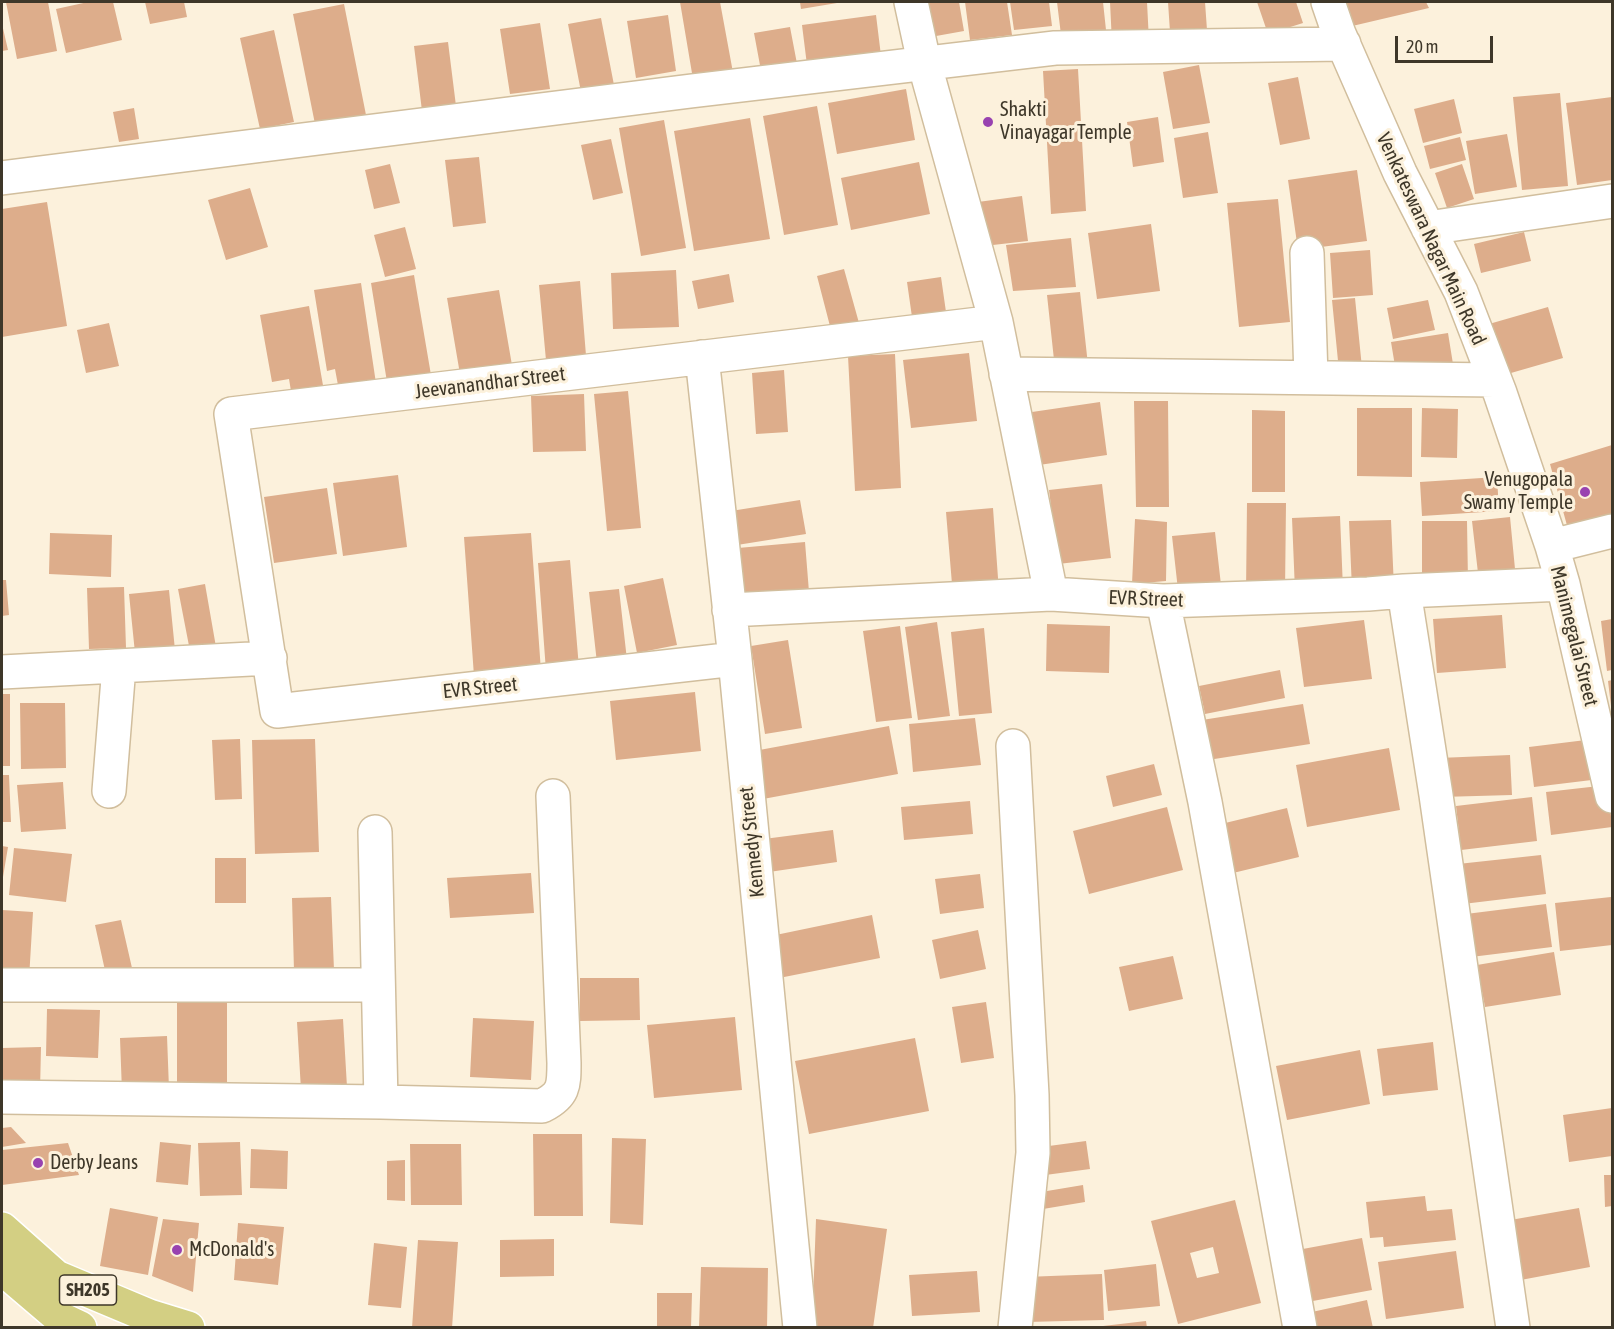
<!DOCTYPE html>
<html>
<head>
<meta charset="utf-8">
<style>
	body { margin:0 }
	#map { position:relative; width:1614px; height:1329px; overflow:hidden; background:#fcf1dc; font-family:"Asap Condensed",sans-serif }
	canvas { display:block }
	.frame { position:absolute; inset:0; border:3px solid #3e3729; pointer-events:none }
	.scale { position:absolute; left:1395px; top:36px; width:98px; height:27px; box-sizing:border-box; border:3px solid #3e3729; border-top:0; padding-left:8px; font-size:18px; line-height:21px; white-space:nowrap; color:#3e3729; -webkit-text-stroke:4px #fcf1dc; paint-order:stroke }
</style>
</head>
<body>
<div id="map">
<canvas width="1614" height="1329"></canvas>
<div class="frame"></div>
<div class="scale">20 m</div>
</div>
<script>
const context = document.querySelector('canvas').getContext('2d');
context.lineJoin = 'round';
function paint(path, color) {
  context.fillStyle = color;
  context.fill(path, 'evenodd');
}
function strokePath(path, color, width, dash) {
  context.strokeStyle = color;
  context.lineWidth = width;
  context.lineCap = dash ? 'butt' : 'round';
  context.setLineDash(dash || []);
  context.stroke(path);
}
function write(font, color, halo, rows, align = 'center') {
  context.font = font + ' "Asap Condensed",sans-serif';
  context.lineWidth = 6;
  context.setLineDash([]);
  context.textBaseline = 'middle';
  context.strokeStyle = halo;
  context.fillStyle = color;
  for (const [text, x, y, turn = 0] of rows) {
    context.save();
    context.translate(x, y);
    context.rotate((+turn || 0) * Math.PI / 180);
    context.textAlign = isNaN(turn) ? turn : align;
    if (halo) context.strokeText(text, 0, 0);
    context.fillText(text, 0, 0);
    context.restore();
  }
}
paint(new Path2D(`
	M 6,2 L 48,2 L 57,51 L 17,59 Z
	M 88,2 L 113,2 L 122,40 L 66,53 L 56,9 Z
	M 145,2 L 184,2 L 187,17 L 150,24 Z
	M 680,2 L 720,2 L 734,78 L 694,85 Z
	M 800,2 L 837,2 L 837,3 L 801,9 Z
	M 918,2 L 959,2 L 964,31 L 925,38 Z
	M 965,2 L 1007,2 L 1012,35 L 970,40 Z
	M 1010,2 L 1049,2 L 1052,26 L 1014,30 Z
	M 1057,2 L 1103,2 L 1106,30 L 1061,35 Z
	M 1110,2 L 1147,2 L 1149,41 L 1112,43 Z
	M 1168,2 L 1205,2 L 1207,30 L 1170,32 Z
	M 1257,2 L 1296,2 L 1303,23 L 1268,34 Z
	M 1342,2 L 1426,2 L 1429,8 L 1348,27 Z
	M 344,4 L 366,115 L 315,124 L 293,14 Z
	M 668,15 L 676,71 L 636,78 L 627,21 Z
	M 876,15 L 882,64 L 808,73 L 802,25 Z
	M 601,18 L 614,85 L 581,92 L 568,24 Z
	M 540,23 L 550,89 L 510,94 L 500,29 Z
	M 2,24 L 8,50 L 2,51 Z
	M 790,27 L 798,69 L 762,76 L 754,33 Z
	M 274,30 L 294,122 L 260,129 L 240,38 Z
	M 448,42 L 457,114 L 423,119 L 414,46 Z
	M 1199,65 L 1210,123 L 1173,129 L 1163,72 Z
	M 1078,69 L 1086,211 L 1051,214 L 1043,71 Z
	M 1298,77 L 1310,139 L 1280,145 L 1268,83 Z
	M 906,89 L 915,140 L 837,154 L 828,103 Z
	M 1560,93 L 1568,186 L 1522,190 L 1513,97 Z
	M 1612,97 L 1612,180 L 1577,185 L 1566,103 Z
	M 1454,99 L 1462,133 L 1423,143 L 1414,109 Z
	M 817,106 L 838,225 L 784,235 L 763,116 Z
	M 134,108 L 139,139 L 119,142 L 113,112 Z
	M 1158,117 L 1164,162 L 1133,167 L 1127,122 Z
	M 750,118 L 770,239 L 694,251 L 674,131 Z
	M 664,120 L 686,248 L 641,256 L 619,128 Z
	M 1208,132 L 1218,193 L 1183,198 L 1174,138 Z
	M 1507,134 L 1517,187 L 1475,194 L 1466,141 Z
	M 1460,137 L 1466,160 L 1430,169 L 1424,146 Z
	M 611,139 L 623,193 L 593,200 L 581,145 Z
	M 479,157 L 486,223 L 453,227 L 445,160 Z
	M 919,162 L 930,214 L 851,230 L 841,178 Z
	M 390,164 L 400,203 L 374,209 L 365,170 Z
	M 1462,164 L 1474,199 L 1447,208 L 1435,173 Z
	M 1357,170 L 1367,241 L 1298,250 L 1288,180 Z
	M 250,188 L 268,247 L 226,260 L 208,200 Z
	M 1022,196 L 1028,241 L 984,246 L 978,202 Z
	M 1278,199 L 1290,322 L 1239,327 L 1227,203 Z
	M 47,202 L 67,326 L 2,337 L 2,209 Z
	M 1151,224 L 1160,291 L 1097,299 L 1088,233 Z
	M 405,227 L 416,269 L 385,277 L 374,235 Z
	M 1524,232 L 1531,261 L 1481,273 L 1474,244 Z
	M 1071,238 L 1076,287 L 1013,291 L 1006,245 Z
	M 1370,250 L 1373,295 L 1333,298 L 1330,253 Z
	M 844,269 L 859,323 L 831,330 L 817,276 Z
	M 676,270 L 679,327 L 613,329 L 611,273 Z
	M 729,274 L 734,302 L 698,309 L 692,281 Z
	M 414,275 L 431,375 L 387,382 L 371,283 Z
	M 941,277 L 948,326 L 914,331 L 907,282 Z
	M 580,281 L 587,368 L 547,371 L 539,285 Z
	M 361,283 L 377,390 L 340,396 L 335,369 L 327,371 L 314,290 Z
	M 499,290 L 513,371 L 461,380 L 447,298 Z
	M 1080,292 L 1088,365 L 1055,369 L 1047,295 Z
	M 1355,298 L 1362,368 L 1339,371 L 1332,300 Z
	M 1428,300 L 1435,330 L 1393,339 L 1387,308 Z
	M 309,306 L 324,391 L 292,397 L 289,379 L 272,382 L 260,315 Z
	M 1548,307 L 1563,358 L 1504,375 L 1489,324 Z
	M 109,323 L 119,366 L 86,373 L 77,330 Z
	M 1448,333 L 1453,364 L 1396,372 L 1391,342 Z
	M 969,353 L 977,421 L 911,428 L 903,360 Z
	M 895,354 L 901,488 L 855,491 L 848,356 Z
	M 784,370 L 788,432 L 756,434 L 752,373 Z
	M 628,391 L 641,528 L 607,531 L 594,394 Z
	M 584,394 L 586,451 L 533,452 L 531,396 Z
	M 1134,401 L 1168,401 L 1169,507 L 1136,507 Z
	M 1100,402 L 1107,455 L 1039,465 L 1032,412 Z
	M 1357,408 L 1412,408 L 1412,477 L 1357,476 Z
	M 1422,408 L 1458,409 L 1457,458 L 1421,457 Z
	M 1252,410 L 1285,411 L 1285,492 L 1252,492 Z
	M 1612,445 L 1612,519 L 1568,529 L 1550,464 Z
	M 398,475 L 407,547 L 343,556 L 333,483 Z
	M 1497,477 L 1499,511 L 1422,516 L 1420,482 Z
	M 1102,484 L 1111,558 L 1058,564 L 1049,490 Z
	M 327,488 L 337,554 L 274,563 L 264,497 Z
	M 800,500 L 806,534 L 737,545 L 731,511 Z
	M 1247,503 L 1286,503 L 1285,592 L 1246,592 Z
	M 993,508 L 999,592 L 953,596 L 946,512 Z
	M 1340,516 L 1343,589 L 1295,591 L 1292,518 Z
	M 1510,517 L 1515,569 L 1478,573 L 1472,521 Z
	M 1135,519 L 1167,522 L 1166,581 L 1132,584 Z
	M 1391,520 L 1394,588 L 1352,589 L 1349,521 Z
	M 1422,521 L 1467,521 L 1468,582 L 1422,582 Z
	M 1215,532 L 1221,585 L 1178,590 L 1172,536 Z
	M 50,533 L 112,535 L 111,577 L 49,574 Z
	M 531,533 L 541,671 L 474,676 L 464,537 Z
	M 805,542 L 809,592 L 742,598 L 738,548 Z
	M 570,560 L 579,668 L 546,671 L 538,563 Z
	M 663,578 L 677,645 L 637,653 L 624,586 Z
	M 2,580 L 6,580 L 9,615 L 2,616 Z
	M 205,584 L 216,647 L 190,651 L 178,589 Z
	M 124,587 L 126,648 L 89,649 L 87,588 Z
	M 619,589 L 627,660 L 597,663 L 589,592 Z
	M 169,590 L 175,650 L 135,653 L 129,594 Z
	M 1502,615 L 1506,668 L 1437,673 L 1433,619 Z
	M 1612,619 L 1612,670 L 1607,671 L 1601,621 Z
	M 1364,620 L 1372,679 L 1304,687 L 1296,628 Z
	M 937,622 L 950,716 L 918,720 L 905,627 Z
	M 1047,624 L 1110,626 L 1109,673 L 1046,671 Z
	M 900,626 L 912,718 L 876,722 L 863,631 Z
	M 984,628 L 992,713 L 959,716 L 951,632 Z
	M 788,640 L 802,728 L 765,734 L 751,646 Z
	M 1280,670 L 1285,698 L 1205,714 L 1199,686 Z
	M 1612,680 L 1612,706 L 1611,706 L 1608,681 Z
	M 695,692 L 701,751 L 616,760 L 610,701 Z
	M 2,694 L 10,694 L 10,766 L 2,766 Z
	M 20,703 L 65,703 L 66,768 L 21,769 Z
	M 1303,704 L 1310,744 L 1208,760 L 1202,720 Z
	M 975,718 L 981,765 L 913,772 L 909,724 Z
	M 889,726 L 898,774 L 763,799 L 754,751 Z
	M 240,739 L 242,799 L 215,800 L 212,740 Z
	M 315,739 L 319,852 L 255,854 L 252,740 Z
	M 1594,739 L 1600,779 L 1534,787 L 1529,747 Z
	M 1389,748 L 1400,810 L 1307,827 L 1296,765 Z
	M 1510,755 L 1512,795 L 1441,797 L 1439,758 Z
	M 1154,764 L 1162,795 L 1113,807 L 1106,776 Z
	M 2,775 L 9,775 L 11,822 L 2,822 Z
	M 63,782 L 66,829 L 21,832 L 17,785 Z
	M 1608,785 L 1612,827 L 1551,835 L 1546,792 Z
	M 1532,797 L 1537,841 L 1461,850 L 1456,806 Z
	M 970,801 L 973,834 L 904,840 L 901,807 Z
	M 1167,807 L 1183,870 L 1089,894 L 1073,831 Z
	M 1287,808 L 1299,857 L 1233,873 L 1221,824 Z
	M 833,830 L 837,862 L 769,872 L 764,839 Z
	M 2,846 L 8,847 L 3,877 L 2,876 Z
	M 14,848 L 72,854 L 66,902 L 9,895 Z
	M 1541,855 L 1546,894 L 1463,904 L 1458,864 Z
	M 215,858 L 246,858 L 246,903 L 215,903 Z
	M 531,873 L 534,913 L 450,918 L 447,878 Z
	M 980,874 L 984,908 L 940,914 L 935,879 Z
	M 331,897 L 334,970 L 294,971 L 292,898 Z
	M 1611,897 L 1612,945 L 1560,951 L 1555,903 Z
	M 1546,904 L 1552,947 L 1471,957 L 1466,914 Z
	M 2,910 L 33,912 L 29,979 L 2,978 Z
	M 872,915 L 880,958 L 774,979 L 766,937 Z
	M 121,920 L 132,968 L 106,975 L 95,925 Z
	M 978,930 L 986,969 L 940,979 L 932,940 Z
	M 1554,952 L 1561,995 L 1485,1007 L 1477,965 Z
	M 1173,956 L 1183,999 L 1129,1011 L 1119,967 Z
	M 580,978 L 639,978 L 640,1020 L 580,1021 Z
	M 177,1002 L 227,1003 L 227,1091 L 177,1091 Z
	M 986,1002 L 994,1058 L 961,1063 L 952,1007 Z
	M 47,1009 L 100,1010 L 98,1058 L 46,1056 Z
	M 735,1017 L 742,1090 L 654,1098 L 647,1025 Z
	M 473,1018 L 534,1021 L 531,1080 L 470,1077 Z
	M 343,1019 L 347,1087 L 301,1090 L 297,1022 Z
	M 167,1036 L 169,1089 L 122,1092 L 120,1038 Z
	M 915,1038 L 929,1111 L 809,1134 L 795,1061 Z
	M 1433,1042 L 1438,1090 L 1383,1096 L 1377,1049 Z
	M 41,1047 L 40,1091 L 2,1091 L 2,1048 Z
	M 1360,1050 L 1370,1104 L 1287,1120 L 1276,1066 Z
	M 1612,1108 L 1612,1156 L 1569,1162 L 1563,1115 Z
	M 11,1127 L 26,1143 L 2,1147 L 2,1128 Z
	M 533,1134 L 582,1134 L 583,1216 L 534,1216 Z
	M 612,1138 L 646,1139 L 643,1225 L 610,1223 Z
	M 1086,1141 L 1090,1169 L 1038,1176 L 1034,1148 Z
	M 160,1142 L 191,1145 L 188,1185 L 156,1182 Z
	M 240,1142 L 242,1195 L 200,1196 L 198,1143 Z
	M 68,1143 L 79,1175 L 2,1185 L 2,1150 Z
	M 410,1144 L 461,1144 L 462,1205 L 411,1205 Z
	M 251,1149 L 288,1151 L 287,1189 L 250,1188 Z
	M 405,1160 L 405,1201 L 387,1200 L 387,1161 Z
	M 1604,1175 L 1612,1175 L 1612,1206 L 1605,1207 Z
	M 1083,1185 L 1085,1202 L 1043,1209 L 1041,1192 Z
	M 1425,1196 L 1427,1211 L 1452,1209 L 1456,1240 L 1384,1247 L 1383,1237 L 1370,1238 L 1366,1202 Z
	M 1235,1200 L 1261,1303 L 1178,1324 L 1151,1221 ZM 1213,1247 L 1219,1273 L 1197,1278 L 1190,1253 Z
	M 110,1208 L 158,1217 L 148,1275 L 100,1266 Z
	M 1579,1208 L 1590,1267 L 1510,1282 L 1499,1222 Z
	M 163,1219 L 199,1223 L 193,1292 L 152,1276 Z
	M 816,1219 L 887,1229 L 873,1328 L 812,1328 Z
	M 238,1223 L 284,1227 L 278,1285 L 234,1280 Z
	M 1362,1238 L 1372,1290 L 1302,1303 L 1292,1251 Z
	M 554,1239 L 554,1276 L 500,1277 L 500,1240 Z
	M 418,1240 L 458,1242 L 452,1328 L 412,1328 Z
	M 374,1243 L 407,1247 L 401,1308 L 368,1305 Z
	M 1456,1251 L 1464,1308 L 1386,1319 L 1378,1262 Z
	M 1156,1264 L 1160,1306 L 1108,1311 L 1104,1270 Z
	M 701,1267 L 768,1268 L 767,1328 L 699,1328 Z
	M 977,1271 L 980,1312 L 912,1316 L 909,1275 Z
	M 1102,1274 L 1104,1320 L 1027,1322 L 1025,1277 Z
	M 657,1293 L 692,1293 L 691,1328 L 657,1328 Z
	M 1367,1300 L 1373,1328 L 1301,1328 L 1298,1315 Z
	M 1146,1321 L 1147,1328 L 1103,1328 L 1103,1326 Z`), '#ddad8b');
const minor = new Path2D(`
	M 911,2 L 924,62 L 996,322 L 1051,594
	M 1328,2 L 1339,34 L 1400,173 L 1461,292 L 1500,393 L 1552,546 L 1563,584 L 1612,796
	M 2,178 L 691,91 L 1055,48 L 1344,44
	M 1428,228 L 1612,201
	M 1307,253 L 1311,377
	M 702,357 L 735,659 L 800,1328
	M 1006,374 L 1495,380
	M 1552,546 L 1612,531
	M 1404,591 L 1436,795 L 1513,1328
	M 1163,601 L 1205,802 L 1300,1328
	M 729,610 L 1051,594 L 1163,601 L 1368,594 L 1404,591 L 1563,584
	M 735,659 L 277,711 L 231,414 L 996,322
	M 2,672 L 270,658
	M 1013,746 L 1032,1095 L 1033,1153 L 1015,1328
	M 109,791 L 119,666
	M 2,985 L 378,985
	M 2,1097 L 381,1102 L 375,832
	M 381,1102 L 542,1106 C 564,1095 564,1086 564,1063 L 553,796`);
const primary = new Path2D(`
	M 2,1229 L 56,1277 L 149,1316 L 188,1328
	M 2,1268 L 63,1320 L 80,1328`);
strokePath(minor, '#d1be9d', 36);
strokePath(primary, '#fff', 36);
strokePath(minor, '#fff', 33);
strokePath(primary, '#d3cf83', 33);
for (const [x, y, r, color] of [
	[988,122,6,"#9842b0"],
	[1585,492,6,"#9842b0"],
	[38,1163,6,"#9842b0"],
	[177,1250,6,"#9842b0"]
]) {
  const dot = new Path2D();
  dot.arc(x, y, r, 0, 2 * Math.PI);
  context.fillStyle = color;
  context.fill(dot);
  strokePath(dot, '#fcf1dc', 2);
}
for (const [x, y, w] of [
	[88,1290,57]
]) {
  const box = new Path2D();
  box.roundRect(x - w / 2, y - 15, w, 30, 4.5);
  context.fillStyle = '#fcf1dc';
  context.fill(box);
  strokePath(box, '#3e3729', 1.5);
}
write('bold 18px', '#3e3729', null, [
	["SH205",88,1290]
]);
write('20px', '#3e3729', '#fcf1dc', [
	["Shakti",1000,110],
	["Vinayagar Temple",1000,133],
	["Venugopala",1573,480,"right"],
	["Swamy Temple",1573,503,"right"],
	["Derby Jeans",50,1163],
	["McDonald's",189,1250]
], 'left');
write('20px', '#3e3729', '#fcf1dc', [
	["Venkateswara Nagar Main Road",1431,239,65],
	["Jeevanandhar Street",490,383,-7],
	["EVR Street",1146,599,2],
	["Manimegalai Street",1574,636,76],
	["EVR Street",480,688,-6],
	["Kennedy Street",752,842,-96]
]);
</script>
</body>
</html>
